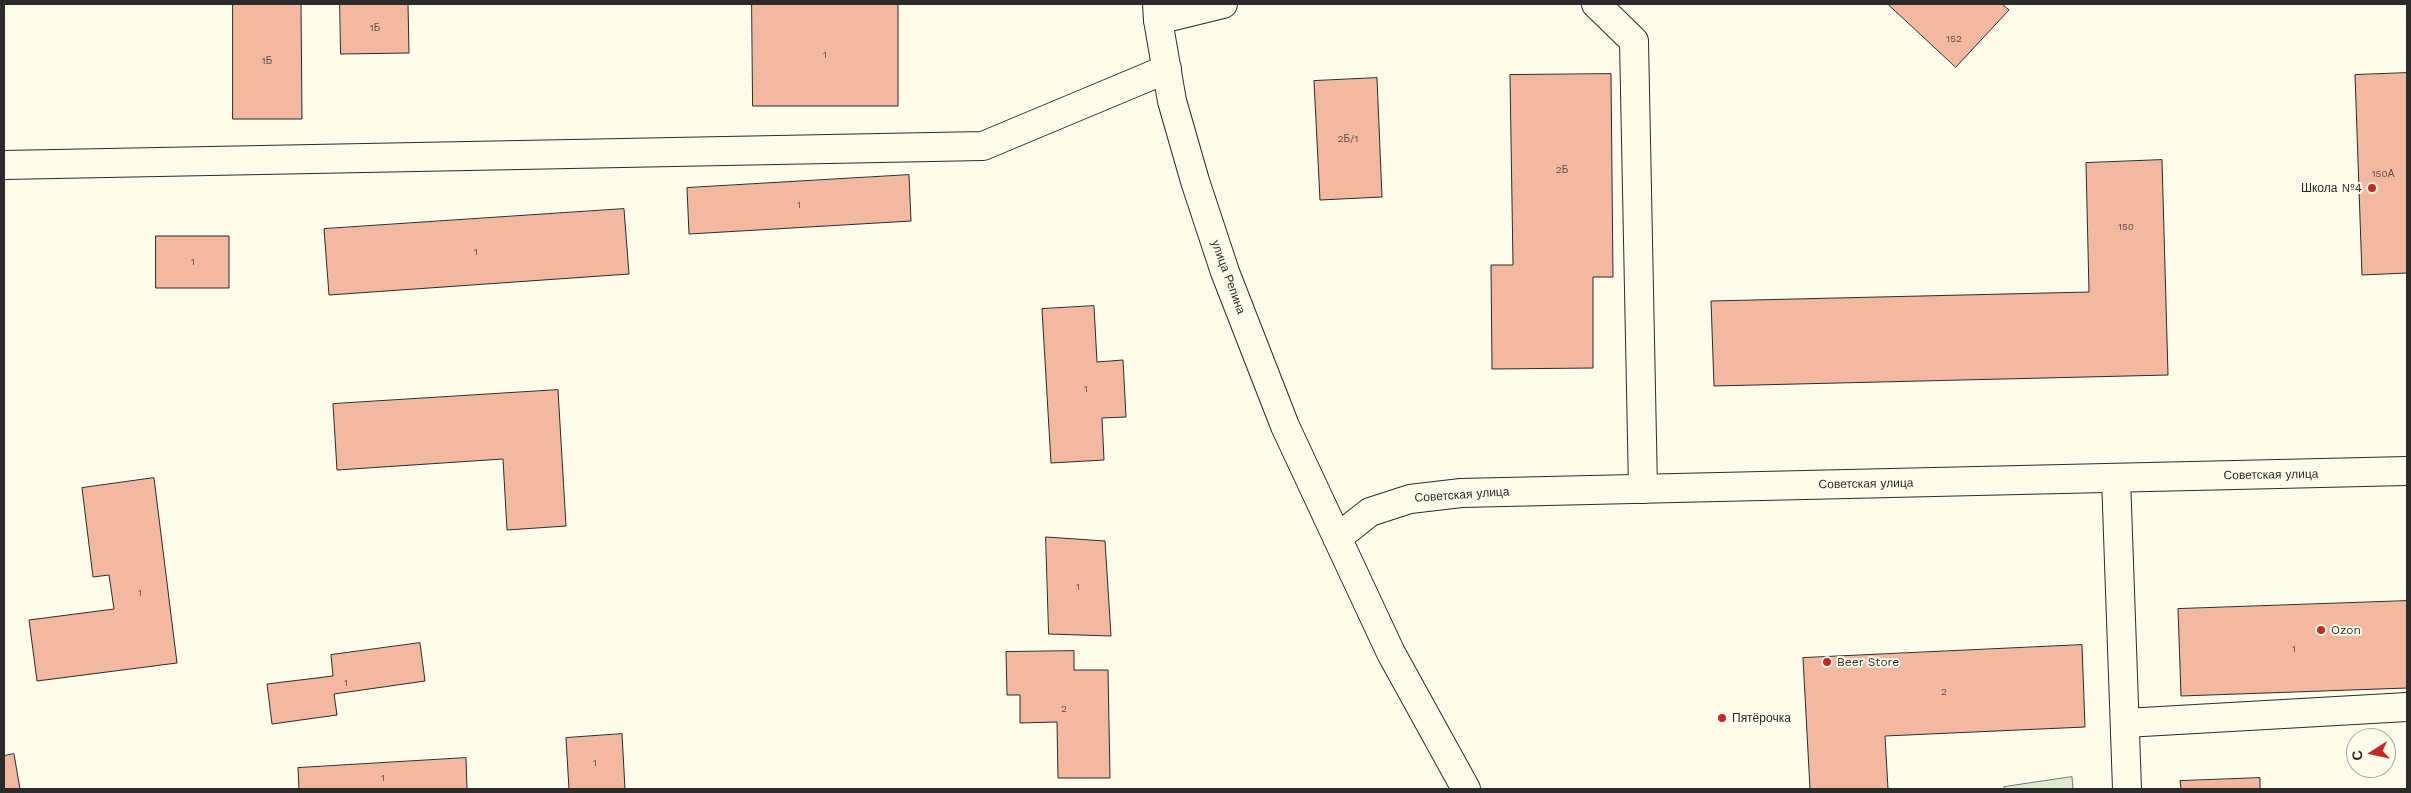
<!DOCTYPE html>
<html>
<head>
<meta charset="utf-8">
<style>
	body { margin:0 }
	#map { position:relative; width:2411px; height:793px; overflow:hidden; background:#fdfbea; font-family:"Work Sans",sans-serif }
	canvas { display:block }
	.frame { position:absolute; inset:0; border:5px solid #2b2b2b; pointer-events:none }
	.north { position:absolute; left:2346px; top:728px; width:50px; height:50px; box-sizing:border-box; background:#fdfbea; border:1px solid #a9a89e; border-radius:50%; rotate:260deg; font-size:14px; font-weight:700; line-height:20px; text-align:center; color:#2b2b2b }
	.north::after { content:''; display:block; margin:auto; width:18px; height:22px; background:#c62828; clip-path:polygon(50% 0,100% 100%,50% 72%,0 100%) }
</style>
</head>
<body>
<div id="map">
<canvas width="2411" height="793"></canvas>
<div class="frame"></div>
<div class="north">С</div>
</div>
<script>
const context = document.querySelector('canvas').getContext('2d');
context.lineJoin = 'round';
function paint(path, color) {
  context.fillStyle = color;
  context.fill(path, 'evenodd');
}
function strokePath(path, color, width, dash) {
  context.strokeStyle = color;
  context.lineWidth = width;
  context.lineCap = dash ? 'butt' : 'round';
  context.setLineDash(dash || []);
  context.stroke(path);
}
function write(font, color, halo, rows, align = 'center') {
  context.font = font + ' "Work Sans",sans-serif';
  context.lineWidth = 4;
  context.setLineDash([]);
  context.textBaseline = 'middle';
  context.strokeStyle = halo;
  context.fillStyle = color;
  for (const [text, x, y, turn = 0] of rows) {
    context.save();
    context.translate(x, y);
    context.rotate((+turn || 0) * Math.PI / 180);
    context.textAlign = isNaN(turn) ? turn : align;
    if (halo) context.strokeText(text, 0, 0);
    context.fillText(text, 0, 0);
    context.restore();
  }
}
const green = new Path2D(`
	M 2072,777 L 2073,789 L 2005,789 L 2004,787 Z`);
paint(green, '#deebd1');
strokePath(green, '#74746e', 1);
const building = new Path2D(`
	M 233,4 L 301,4 L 302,119 L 233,119 Z
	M 340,4 L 408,4 L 409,53 L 341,54 Z
	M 752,4 L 898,4 L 898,106 L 753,106 Z
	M 1888,4 L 2002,4 L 2009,10 L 1956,67 Z
	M 2407,73 L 2407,273 L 2362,275 L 2355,75 Z
	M 1611,74 L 1613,277 L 1593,277 L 1593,368 L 1492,369 L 1491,265 L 1513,265 L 1510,75 Z
	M 1377,78 L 1382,197 L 1320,200 L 1314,81 Z
	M 2162,160 L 2168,375 L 1714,386 L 1711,301 L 2089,292 L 2086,163 Z
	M 909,175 L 911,221 L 689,234 L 687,188 Z
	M 624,209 L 629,274 L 329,295 L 324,229 Z
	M 156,236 L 229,236 L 229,288 L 156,288 Z
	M 1094,306 L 1097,362 L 1123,360 L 1126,417 L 1102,418 L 1104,460 L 1051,463 L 1042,309 Z
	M 558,390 L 566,526 L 507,530 L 503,459 L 337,470 L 333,404 Z
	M 154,478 L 177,663 L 37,681 L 29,620 L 114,609 L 109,575 L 93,577 L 82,488 Z
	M 1046,537 L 1105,541 L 1111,636 L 1049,634 Z
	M 2407,601 L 2407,688 L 2181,696 L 2178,609 Z
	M 420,643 L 425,681 L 334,694 L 337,715 L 272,724 L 267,684 L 333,676 L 331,655 Z
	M 2082,645 L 2085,727 L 1885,736 L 1888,789 L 1810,789 L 1803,658 Z
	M 1074,651 L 1074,670 L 1108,670 L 1110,778 L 1058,778 L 1057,722 L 1020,723 L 1020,695 L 1007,695 L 1006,652 Z
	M 622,734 L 625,789 L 569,789 L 566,738 Z
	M 14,754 L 20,789 L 4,789 L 4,756 Z
	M 466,758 L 467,789 L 299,789 L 298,768 Z
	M 2260,778 L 2260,789 L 2181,789 L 2180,781 Z`);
paint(building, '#f2b8a0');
strokePath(building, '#2b2b2b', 1);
const minor = new Path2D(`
	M 1596,4 L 1634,41 L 1643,489
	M 1158,20 L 1223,4
	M 4,165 L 983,146 L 1167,69
	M 2116,478 L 2127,789
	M 2125,723 L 2407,707`);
const major = new Path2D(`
	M 1157,4 L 1158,20 L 1172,101 L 1195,181 L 1225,272 L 1285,426 L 1391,653 L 1466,789
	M 1337,538 L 1370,512 L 1410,499 L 1461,493 L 2407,471`);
strokePath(minor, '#2b2b2b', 30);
strokePath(major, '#2b2b2b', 30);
strokePath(minor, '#fdfbea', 28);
strokePath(major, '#fdfbea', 28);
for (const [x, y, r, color] of [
	[2372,188,5,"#c62828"],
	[2321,630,5,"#c62828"],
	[1827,662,5,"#c62828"],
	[1722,718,5,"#c62828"]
]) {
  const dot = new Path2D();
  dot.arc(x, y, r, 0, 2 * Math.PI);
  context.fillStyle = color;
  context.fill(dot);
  strokePath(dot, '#fdfbea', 2);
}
write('10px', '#5d4e48', null, [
	["1Б",375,28],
	["152",1954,39],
	["1",825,55],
	["1Б",267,61],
	["2Б/1",1348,139],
	["2Б",1562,170],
	["150А",2383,174],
	["1",799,205],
	["150",2126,227],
	["1",476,252],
	["1",193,262],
	["1",1086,389],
	["1",1078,587],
	["1",140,593],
	["1",2294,649],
	["1",346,683],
	["2",1944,692],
	["2",1064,709],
	["1",595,763],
	["1",383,778]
]);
write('12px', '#2b2b2b', '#fdfbea', [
	["Школа №4",2362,188,"right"],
	["Ozon",2331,630],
	["Beer Store",1837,662],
	["Пятёрочка",1732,718]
], 'left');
write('12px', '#2b2b2b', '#fdfbea', [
	["улица Репина",1228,277,70],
	["Советская улица",2271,475,-1],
	["Советская улица",1866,484,-1],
	["Советская улица",1462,495,-4]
]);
</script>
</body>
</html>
